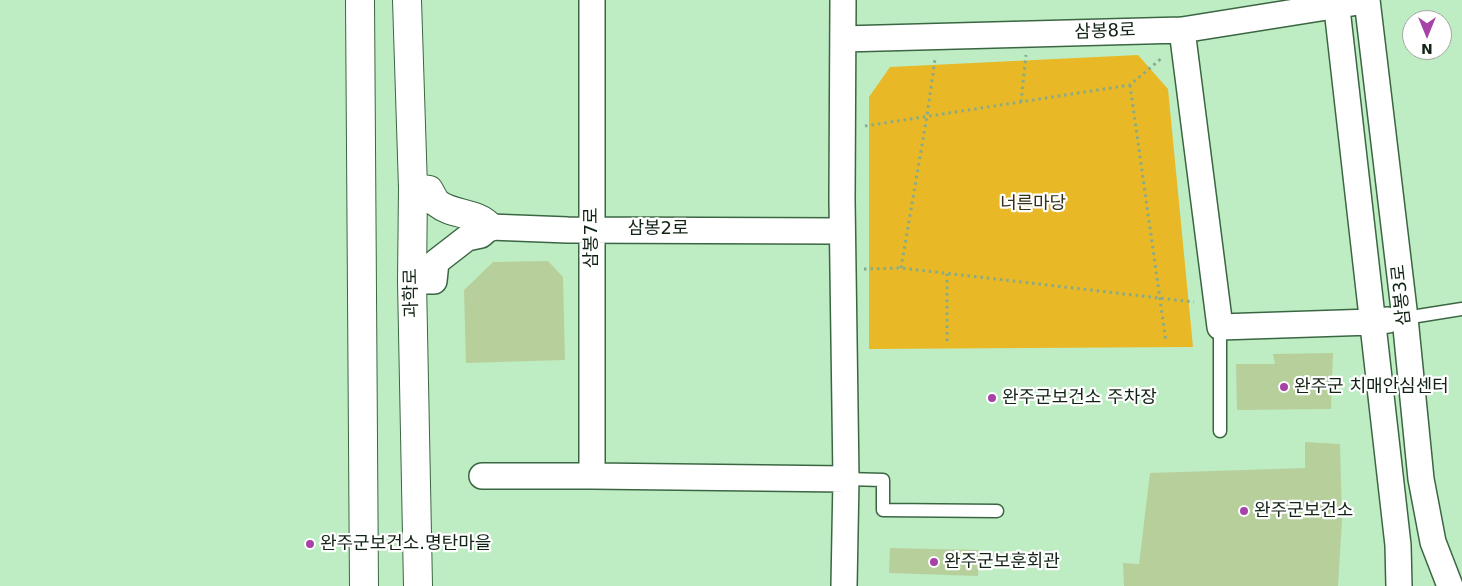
<!DOCTYPE html>
<html>
<head>
<meta charset="utf-8">
<style>
	body { margin:0 }
	#map { position:relative; width:1462px; height:586px; overflow:hidden; background:#beedc4; font-family:"DejaVu Sans",sans-serif }
	canvas { display:block }
	.north { position:absolute; left:1402px; top:10px; width:50px; height:50px; box-sizing:border-box; background:#fff; border:1px solid #a0a7a1; border-radius:50%; rotate:180deg; font-size:14px; font-weight:700; line-height:20px; text-align:center; color:#112314 }
	.north::after { content:''; display:block; margin:auto; width:18px; height:22px; background:#a742a6; clip-path:polygon(50% 0,100% 100%,50% 72%,0 100%) }
</style>
</head>
<body>
<div id="map">
<canvas width="1462" height="586"></canvas>
<div class="north">N</div>
</div>
<script>
const context = document.querySelector('canvas').getContext('2d');
context.lineJoin = 'round';
function paint(path, color) {
  context.fillStyle = color;
  context.fill(path, 'evenodd');
}
function strokePath(path, color, width, dash) {
  context.strokeStyle = color;
  context.lineWidth = width;
  context.lineCap = dash ? 'butt' : 'round';
  context.setLineDash(dash || []);
  context.stroke(path);
}
function write(font, color, halo, rows, align = 'center') {
  context.font = font + ' "DejaVu Sans","Noto Sans KR",sans-serif';
  context.lineWidth = 4.5;
  context.setLineDash([]);
  context.textBaseline = 'middle';
  context.strokeStyle = halo;
  context.fillStyle = color;
  for (const [text, x, y, turn = 0] of rows) {
    context.save();
    context.translate(x, y);
    context.rotate((+turn || 0) * Math.PI / 180);
    context.textAlign = isNaN(turn) ? turn : align;
    if (halo) context.strokeText(text, 0, 0);
    context.fillText(text, 0, 0);
    context.restore();
  }
}
paint(new Path2D(`
	M 1138,55 L 1168,89 L 1193,347 L 869,349 L 869,97 L 890,67 Z`), '#e9b826');
paint(new Path2D(`
	M 548,261 L 563,277 L 565,360 L 466,363 L 464,290 L 493,262 Z
	M 1333,353 L 1331,409 L 1237,410 L 1236,364 L 1275,364 L 1273,354 Z
	M 1305,442 L 1340,444 L 1342,520 L 1338,586 L 1124,586 L 1123,563 L 1139,564 L 1150,473 L 1305,468 Z
	M 890,548 L 979,550 L 978,576 L 889,573 Z`), '#b7cf9b');
const lane = new Path2D(`
	M 1405,318 L 1462,309
	M 1220,327 L 1220,431
	M 846,479 L 883,480 L 883,510 L 997,511`);
const street = new Path2D(`
	M 843,0 L 842,200 L 846,479 L 844,586
	M 1336,0 L 1398,545 L 1399,586
	M 1367,0 L 1405,318 L 1421,479 L 1433,542 L 1450,586
	M 1182,30 L 1220,327 L 1372,322 L 1388,320
	M 843,39 L 1182,30 L 1352,3
	M 412,281 L 434,281 L 436,262 L 467,238 L 481,235 L 490,227 L 568,230 L 842,231
	M 482,476 L 592,476 L 846,479
	M 592,476 L 592,0`);
const secondary = new Path2D(`
	M 360,0 L 364,586
	M 407,0 L 413,188 L 412,281 L 418,586
	M 413,188 L 429,190 C 431,193 434,200 437,203 C 453,216 476,211 490,227`);
strokePath(lane, '#3b6642', 15);
strokePath(street, '#3b6642', 28);
strokePath(secondary, '#3b6642', 30);
strokePath(new Path2D(`
	M 1130,85 L 1166,342
	M 1021,102 L 1026,55
	M 865,126 L 1130,85 L 1163,57
	M 901,268 L 927,116 L 935,59
	M 864,269 L 901,268 L 1194,302
	M 947,341 L 947,274`), '#86ab8b', 3, [2.5, 4]);
strokePath(lane, '#fff', 12);
strokePath(street, '#fff', 25);
strokePath(secondary, '#fff', 28);
for (const [x, y, r, color] of [
	[1284,387,5,"#a742a6"],
	[992,398,5,"#a742a6"],
	[1244,511,5,"#a742a6"],
	[310,544,5,"#a742a6"],
	[934,562,5,"#a742a6"]
]) {
  const dot = new Path2D();
  dot.arc(x, y, r, 0, 2 * Math.PI);
  context.fillStyle = color;
  context.fill(dot);
  strokePath(dot, '#fff', 2);
}
write('18px', '#112314', '#fff', [
	["삼봉8로",1105,32,-2],
	["삼봉2로",658,229],
	["삼봉7로",592,238,-90],
	["과학로",412,293,-91],
	["삼봉3로",1402,295,-96]
]);
write('18px', '#393019', '#fff', [
	["너른마당",1033,204]
]);
write('18px', '#112314', '#fff', [
	["완주군 치매안심센터",1294,387],
	["완주군보건소 주차장",1002,398],
	["완주군보건소",1254,511],
	["완주군보건소.명탄마을",320,544],
	["완주군보훈회관",944,562]
], 'left');
</script>
</body>
</html>
